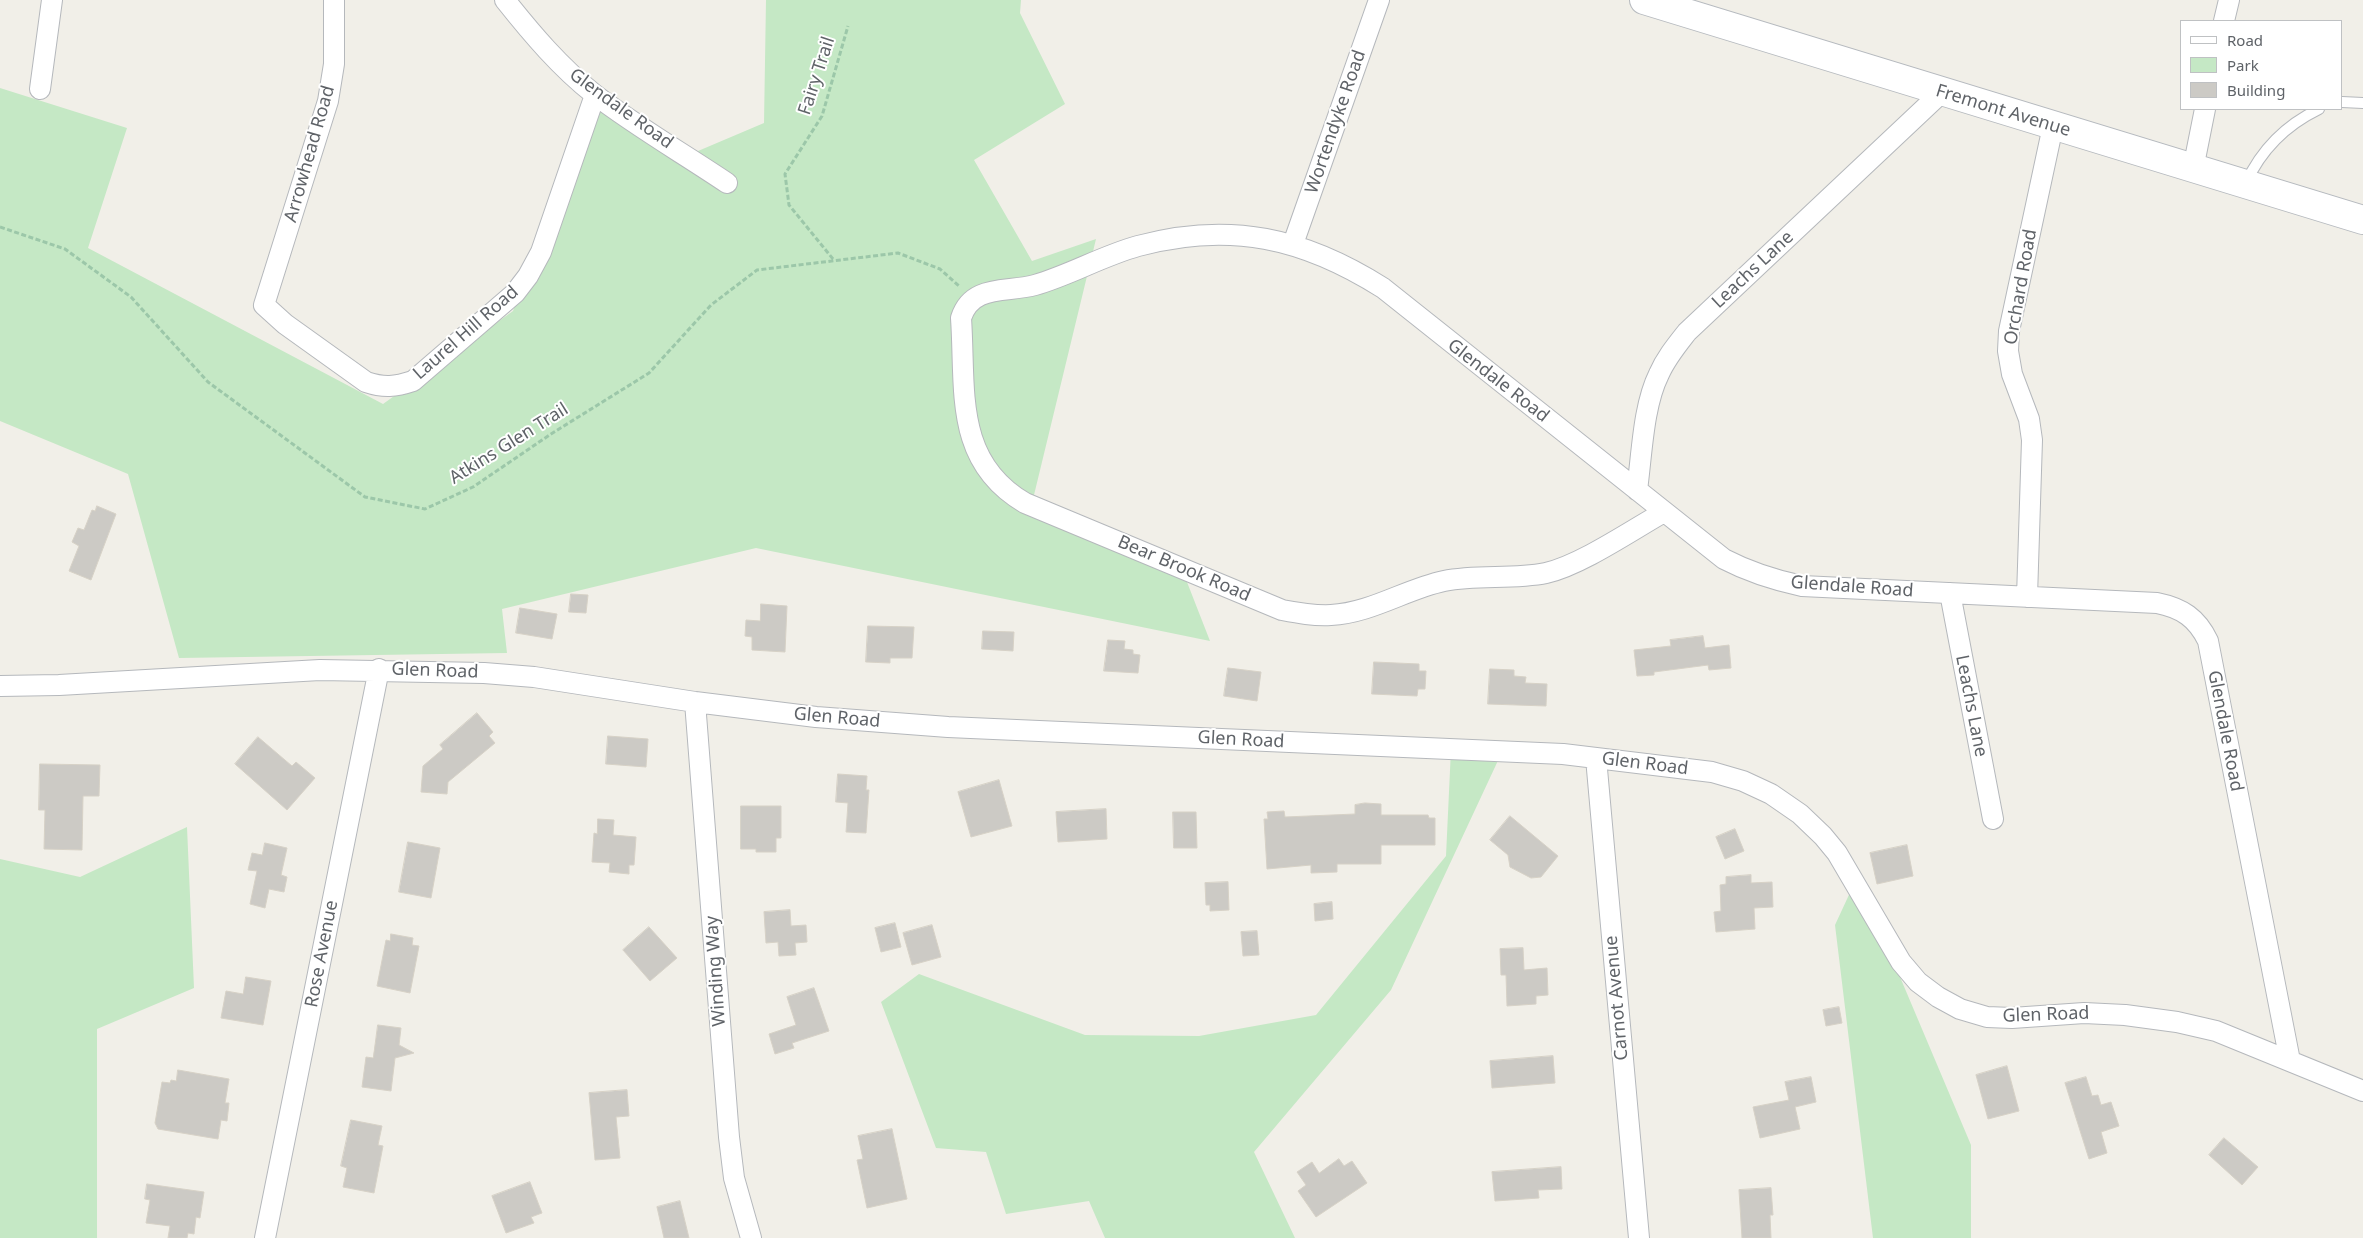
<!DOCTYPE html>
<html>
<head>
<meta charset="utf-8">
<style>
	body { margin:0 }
	#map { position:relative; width:2363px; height:1238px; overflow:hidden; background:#f1efe8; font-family:"Noto Sans",sans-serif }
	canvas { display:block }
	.legend { position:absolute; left:2180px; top:20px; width:162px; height:90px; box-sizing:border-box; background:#fff; border:1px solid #bfc1c3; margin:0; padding:6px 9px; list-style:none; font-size:15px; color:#5f6368 }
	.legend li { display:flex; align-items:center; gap:10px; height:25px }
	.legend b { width:25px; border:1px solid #bfc1c3 }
</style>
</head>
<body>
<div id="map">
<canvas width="2363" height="1238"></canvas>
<ul class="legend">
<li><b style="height:6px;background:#fff"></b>Road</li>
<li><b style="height:14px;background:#c5e8c5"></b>Park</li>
<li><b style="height:14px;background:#cccac5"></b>Building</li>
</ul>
</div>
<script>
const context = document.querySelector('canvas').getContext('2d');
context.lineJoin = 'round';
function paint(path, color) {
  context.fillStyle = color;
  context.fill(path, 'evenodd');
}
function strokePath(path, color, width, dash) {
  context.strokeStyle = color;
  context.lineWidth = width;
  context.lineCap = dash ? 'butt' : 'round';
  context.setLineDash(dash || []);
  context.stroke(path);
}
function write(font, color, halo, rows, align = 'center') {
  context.font = font + ' "Noto Sans",sans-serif';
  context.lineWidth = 4;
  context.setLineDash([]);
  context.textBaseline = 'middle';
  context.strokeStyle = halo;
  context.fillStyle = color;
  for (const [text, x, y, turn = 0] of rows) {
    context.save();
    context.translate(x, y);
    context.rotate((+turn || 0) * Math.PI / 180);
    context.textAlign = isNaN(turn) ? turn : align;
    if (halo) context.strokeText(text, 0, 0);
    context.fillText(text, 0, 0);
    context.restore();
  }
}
paint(new Path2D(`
	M 766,0 L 1021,0 L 1020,13 L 1065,104 L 974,160 L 1032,261 L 1096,239 L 1034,495 L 1178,559 L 1210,641 L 756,548 L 502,609 L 507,653 L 179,658 L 128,474 L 0,421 L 0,88 L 127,128 L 88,248 L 383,404 L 513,311 L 584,105 L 698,151 L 764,123 Z
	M 1451,749 L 1502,752 L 1391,990 L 1254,1152 L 1295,1238 L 1105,1238 L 1089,1201 L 1006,1214 L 986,1152 L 936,1148 L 881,1002 L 919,974 L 1085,1035 L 1199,1036 L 1316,1015 L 1446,856 Z
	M 187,827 L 194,988 L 97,1029 L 97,1238 L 0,1238 L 0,859 L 80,877 Z
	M 1854,884 L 1881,932 L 1971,1145 L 1971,1238 L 1873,1238 L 1835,925 Z`), '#c5e8c5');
const building = new Path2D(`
	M 97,506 L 116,514 L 91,580 L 69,571 L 79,546 L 72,542 L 78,528 L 84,530 L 92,510 L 95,511 Z
	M 571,594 L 588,595 L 586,613 L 569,612 Z
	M 761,604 L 787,606 L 785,652 L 752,650 L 752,637 L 745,636 L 746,620 L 760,621 Z
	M 520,608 L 557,614 L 552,639 L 516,633 Z
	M 868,626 L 914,627 L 912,658 L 890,658 L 890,663 L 866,662 Z
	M 983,631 L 1014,632 L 1013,651 L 982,649 Z
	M 1703,636 L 1705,648 L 1729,645 L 1731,668 L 1709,670 L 1708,665 L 1654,672 L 1654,675 L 1637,676 L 1634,650 L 1671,646 L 1670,640 Z
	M 1108,640 L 1125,641 L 1124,649 L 1133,650 L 1133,654 L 1140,655 L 1138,673 L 1104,671 Z
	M 1374,662 L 1419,664 L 1419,671 L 1426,671 L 1425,689 L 1418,689 L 1417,696 L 1372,694 Z
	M 1228,668 L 1261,672 L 1257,701 L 1224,696 Z
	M 1490,669 L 1514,670 L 1514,676 L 1526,677 L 1525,683 L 1547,684 L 1546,706 L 1488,704 Z
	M 477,713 L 493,732 L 489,736 L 495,743 L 448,782 L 447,794 L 421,792 L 423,766 L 443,749 L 440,745 Z
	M 608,736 L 648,739 L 646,767 L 606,764 Z
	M 258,737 L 292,766 L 296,762 L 315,778 L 287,810 L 235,764 Z
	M 40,764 L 100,765 L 99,796 L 83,796 L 82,850 L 44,849 L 45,810 L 39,810 Z
	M 838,774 L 867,776 L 866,790 L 869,790 L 866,833 L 846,832 L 848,803 L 836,802 Z
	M 999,780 L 1012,826 L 971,837 L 958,792 Z
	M 1365,803 L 1381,804 L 1381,815 L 1428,815 L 1429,818 L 1435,818 L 1435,845 L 1381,845 L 1381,864 L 1337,864 L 1337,872 L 1311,873 L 1311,865 L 1267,869 L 1264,819 L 1268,819 L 1267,812 L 1284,811 L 1285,817 L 1355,814 L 1355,805 Z
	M 741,806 L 781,806 L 781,838 L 776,838 L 776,852 L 756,852 L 756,849 L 741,849 Z
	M 1106,809 L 1107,839 L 1058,842 L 1056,812 Z
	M 1173,812 L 1196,812 L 1197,848 L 1174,848 Z
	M 1510,816 L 1558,856 L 1541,877 L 1531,878 L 1510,867 L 1508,855 L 1490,840 Z
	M 598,819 L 614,820 L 613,835 L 636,837 L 634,865 L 629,865 L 629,874 L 609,872 L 610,863 L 592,862 L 594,833 L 597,834 Z
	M 1735,829 L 1744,851 L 1725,859 L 1716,837 Z
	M 408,842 L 440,848 L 431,898 L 399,892 Z
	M 265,843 L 287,848 L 281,875 L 287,877 L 284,892 L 269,889 L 265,908 L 250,904 L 257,871 L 248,870 L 252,853 L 262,855 Z
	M 1907,845 L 1913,876 L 1877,884 L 1870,853 Z
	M 1751,875 L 1751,883 L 1772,882 L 1773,907 L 1754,908 L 1755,929 L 1716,932 L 1714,912 L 1721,911 L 1720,885 L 1726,884 L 1726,877 Z
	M 1228,882 L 1229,910 L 1210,911 L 1210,905 L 1206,905 L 1205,883 Z
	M 1332,902 L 1333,919 L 1315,921 L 1314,904 Z
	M 790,910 L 791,926 L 806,925 L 807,942 L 795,943 L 796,955 L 779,956 L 778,942 L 766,943 L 764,912 Z
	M 895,923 L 901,947 L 881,952 L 875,928 Z
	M 932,925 L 941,957 L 912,965 L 903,933 Z
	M 649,927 L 677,958 L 650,981 L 623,950 Z
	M 1257,931 L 1259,955 L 1243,956 L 1241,932 Z
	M 391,934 L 413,938 L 412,945 L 419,946 L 410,993 L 377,986 L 386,940 L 390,941 Z
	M 1523,948 L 1524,970 L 1547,968 L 1548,995 L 1536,996 L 1536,1004 L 1507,1006 L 1506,975 L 1501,975 L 1500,949 Z
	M 246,977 L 271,981 L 263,1025 L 221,1018 L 226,991 L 243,994 Z
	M 814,988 L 829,1031 L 792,1043 L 794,1048 L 775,1054 L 769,1034 L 796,1025 L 787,997 Z
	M 1839,1007 L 1842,1023 L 1826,1026 L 1823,1010 Z
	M 378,1025 L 401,1028 L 399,1045 L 414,1053 L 395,1058 L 391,1091 L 362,1087 L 366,1057 L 373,1058 Z
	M 1553,1056 L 1555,1083 L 1492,1088 L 1490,1061 Z
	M 2007,1066 L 2019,1111 L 1988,1119 L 1976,1075 Z
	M 178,1070 L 229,1079 L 225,1103 L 229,1103 L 227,1121 L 221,1120 L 218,1139 L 158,1129 L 155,1123 L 162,1082 L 170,1083 L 171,1080 L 176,1081 Z
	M 1811,1077 L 1816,1102 L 1795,1107 L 1800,1129 L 1760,1138 L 1753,1107 L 1789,1100 L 1785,1082 Z
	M 2086,1077 L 2092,1096 L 2098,1095 L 2101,1105 L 2111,1102 L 2119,1126 L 2101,1132 L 2107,1153 L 2089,1159 L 2065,1083 Z
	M 627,1090 L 629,1116 L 616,1117 L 620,1158 L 595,1160 L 589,1093 Z
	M 351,1120 L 382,1126 L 378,1145 L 383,1146 L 374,1193 L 343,1187 L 347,1168 L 341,1166 Z
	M 892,1129 L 907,1199 L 867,1208 L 857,1160 L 863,1159 L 858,1136 Z
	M 2224,1138 L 2258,1167 L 2242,1185 L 2209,1155 Z
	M 1339,1159 L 1344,1166 L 1352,1161 L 1367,1183 L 1316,1217 L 1298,1191 L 1306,1185 L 1297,1172 L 1312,1162 L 1319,1173 Z
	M 1561,1167 L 1562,1189 L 1538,1190 L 1539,1198 L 1495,1201 L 1492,1172 Z
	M 530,1182 L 542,1213 L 531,1217 L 534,1223 L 506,1233 L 492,1196 Z
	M 147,1184 L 204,1192 L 200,1218 L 196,1217 L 194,1234 L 188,1233 L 187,1238 L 168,1238 L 170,1226 L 146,1223 L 150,1200 L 145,1199 Z
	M 1771,1188 L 1773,1215 L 1770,1215 L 1771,1238 L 1742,1238 L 1739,1190 Z
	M 680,1201 L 689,1238 L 664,1238 L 657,1207 Z`);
paint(building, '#cccac5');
strokePath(building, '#d6d1c6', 1);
const lane = new Path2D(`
	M 2342,102 L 2363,103
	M 2246,183 C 2261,150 2286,125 2319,109`);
const street = new Path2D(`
	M 334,0 L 334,64 L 328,101 L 264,305 L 285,324 L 366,382 C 384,388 395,387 413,381 L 515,293 L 528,276 L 541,252 L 595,95
	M 505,0 C 532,34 560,67 594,94 C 634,125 684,154 727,183
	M 2224,21 L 2229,0
	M 40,89 L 52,0
	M 2193,169 L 2205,109
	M 1293,244 L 1379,0
	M 1637,490 C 1642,454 1643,406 1659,374 C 1666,358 1676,346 1687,332 L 1942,92
	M 1664,512 C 1632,530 1581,565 1546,573 C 1512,580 1478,574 1444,581 C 1406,589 1371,613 1331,615 C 1314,616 1298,613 1282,610 L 1025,503 C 953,461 966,389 961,318 C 972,284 1006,293 1035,285 C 1070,275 1102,256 1138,246 C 1230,221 1304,238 1383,288 L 1724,559 C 1749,572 1774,580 1802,586 L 2157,603 C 2182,608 2197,618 2208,641 L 2290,1061
	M 1950,593 L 1993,819
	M 2027,597 L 2032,440 L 2029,419 L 2012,374 L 2008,351 L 2009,331 L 2053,126
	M 0,686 L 59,685 L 320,670 L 484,673 L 534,677 L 695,702 L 816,717 L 948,727 L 1563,754 L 1712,772 L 1743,781 L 1771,794 L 1800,814 L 1823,836 L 1837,853 L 1901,962 L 1918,982 L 1938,997 L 1960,1009 L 1987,1017 L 2012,1018 L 2084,1013 L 2125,1015 L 2177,1022 L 2216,1031 L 2363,1091
	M 695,702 L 729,1137 L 734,1178 L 751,1238
	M 1596,758 L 1639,1238
	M 265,1238 L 379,669`);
const secondary = new Path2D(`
	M 1644,0 L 2363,220`);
strokePath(lane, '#b5b8bc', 12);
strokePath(street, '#b5b8bc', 22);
strokePath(secondary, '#b6babf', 30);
strokePath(new Path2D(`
	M 0,227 L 65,249 L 131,297 L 208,382 L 365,497 L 425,509 L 473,487 L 551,434 L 649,373 L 711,305 L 757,270 L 898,253 L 940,269 L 959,286
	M 833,259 L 789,205 L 785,174 L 822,116 L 848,26`), '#9cc7a9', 3, [5, 2.5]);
strokePath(lane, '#fff', 10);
strokePath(street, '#fff', 20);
strokePath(secondary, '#fff', 28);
write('18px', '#5f6368', '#fff', [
	["Fairy Trail",817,76,-72],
	["Glendale Road",621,109,36],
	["Fremont Avenue",2003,111,17],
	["Wortendyke Road",1336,122,-71],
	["Arrowhead Road",310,154,-74],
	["Leachs Lane",1753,270,-43],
	["Orchard Road",2021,287,-80],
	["Laurel Hill Road",466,333,-41],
	["Glendale Road",1498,381,38],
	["Atkins Glen Trail",509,444,-32],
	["Bear Brook Road",1184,569,23],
	["Glendale Road",1852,587,4],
	["Glen Road",435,671,2],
	["Leachs Lane",1971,706,79],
	["Glen Road",837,718,5],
	["Glendale Road",2225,731,79],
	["Glen Road",1241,740,3],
	["Glen Road",1645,764,7],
	["Rose Avenue",322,954,-79],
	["Winding Way",716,971,-94],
	["Carnot Avenue",1617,998,-95],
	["Glen Road",2046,1015,-2]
]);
</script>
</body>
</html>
